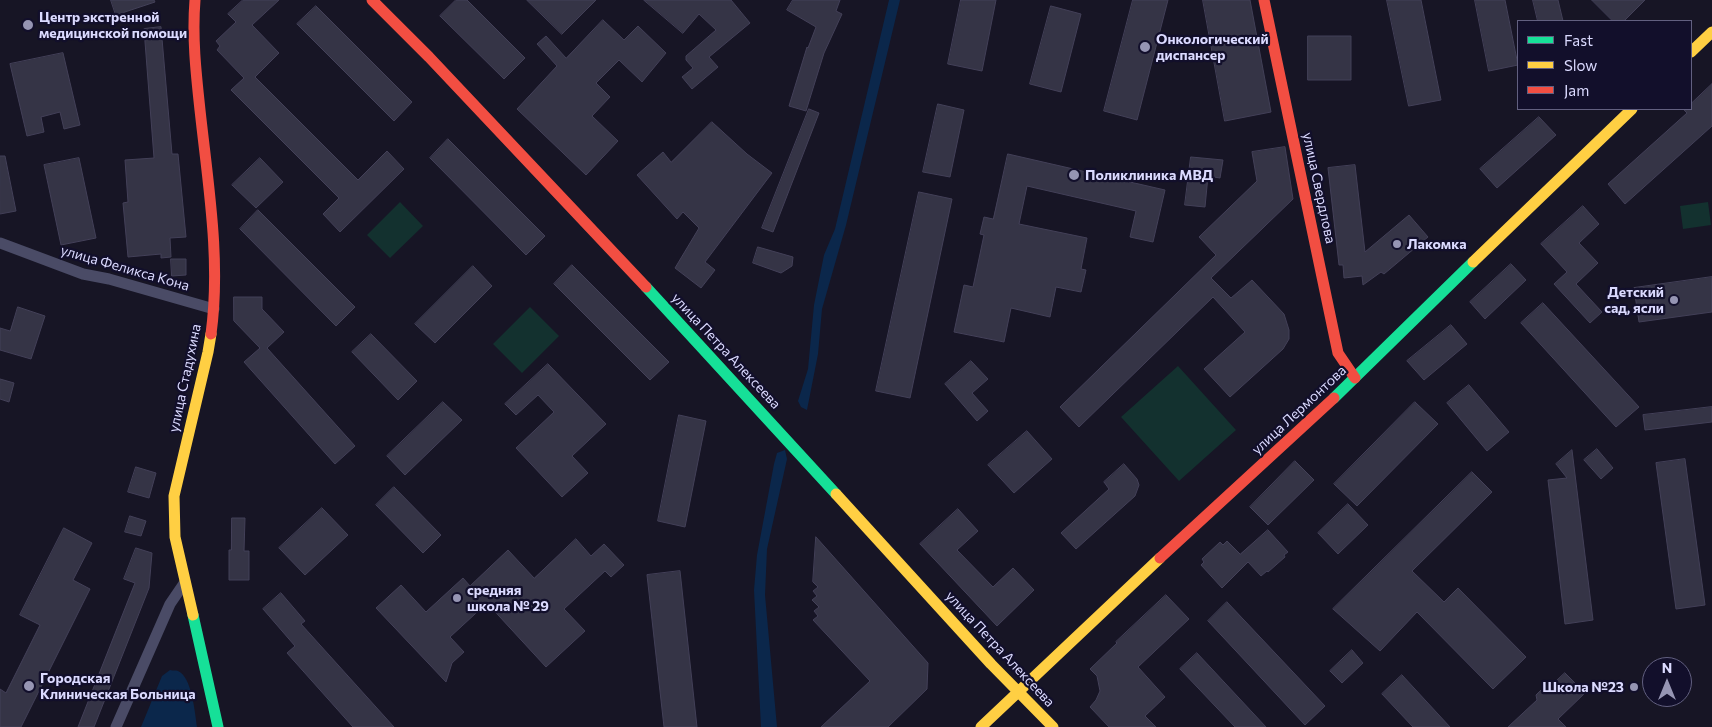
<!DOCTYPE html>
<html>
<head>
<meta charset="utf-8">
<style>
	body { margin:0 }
	#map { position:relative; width:1712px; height:727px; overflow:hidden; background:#171525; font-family:Commissioner,sans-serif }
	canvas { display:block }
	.legend { position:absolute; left:1517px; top:20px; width:175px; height:90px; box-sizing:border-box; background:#120f2b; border:1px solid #626080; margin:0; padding:6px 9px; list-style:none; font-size:15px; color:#dbdaff }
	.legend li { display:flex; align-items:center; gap:10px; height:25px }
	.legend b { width:25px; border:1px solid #626080 }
	.north { position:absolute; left:1642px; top:657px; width:50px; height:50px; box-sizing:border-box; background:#120f2b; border:1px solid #626080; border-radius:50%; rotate:0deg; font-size:14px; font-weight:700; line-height:20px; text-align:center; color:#dbdaff }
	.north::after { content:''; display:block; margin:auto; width:18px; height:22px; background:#9695b3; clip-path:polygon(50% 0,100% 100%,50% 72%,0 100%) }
</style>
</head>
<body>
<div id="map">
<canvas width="1712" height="727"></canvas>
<ul class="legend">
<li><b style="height:6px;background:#16e098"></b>Fast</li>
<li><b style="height:6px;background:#ffcf43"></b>Slow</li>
<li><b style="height:6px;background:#f24e42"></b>Jam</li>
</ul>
<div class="north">N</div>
</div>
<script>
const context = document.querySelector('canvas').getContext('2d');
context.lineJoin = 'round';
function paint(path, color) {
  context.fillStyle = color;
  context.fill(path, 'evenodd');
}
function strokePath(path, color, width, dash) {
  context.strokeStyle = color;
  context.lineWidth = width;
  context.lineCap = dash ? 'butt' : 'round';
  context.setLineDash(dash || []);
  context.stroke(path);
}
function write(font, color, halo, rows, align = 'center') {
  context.font = font + ' Commissioner,sans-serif';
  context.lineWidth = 4.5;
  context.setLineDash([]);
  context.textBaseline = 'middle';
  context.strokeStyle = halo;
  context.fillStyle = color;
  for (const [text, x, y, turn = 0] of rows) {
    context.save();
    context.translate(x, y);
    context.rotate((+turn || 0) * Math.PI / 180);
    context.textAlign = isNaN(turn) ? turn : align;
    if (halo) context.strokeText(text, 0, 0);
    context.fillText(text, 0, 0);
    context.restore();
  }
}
paint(new Path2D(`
	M 400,202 L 423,226 L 390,258 L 367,235 Z
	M 1708,202 L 1711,225 L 1683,229 L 1680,206 Z
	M 530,307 L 559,336 L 522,373 L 493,344 Z
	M 1178,366 L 1236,430 L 1179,481 L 1121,417 Z`), '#13312f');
paint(new Path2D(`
	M 889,0 L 900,0 L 846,225 L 822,309 L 818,354 L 807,410 L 801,407 L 798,401 L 808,369 L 814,305 L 824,255 L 835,229 Z
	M 785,450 L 787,459 L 767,549 L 765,595 L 777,727 L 761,727 L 754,590 L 757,555 L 774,464 L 777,453 Z
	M 170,670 C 173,671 176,670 178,671 C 192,677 195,713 197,727 L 141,727 L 162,676 Z`), '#0b274b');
const building = new Path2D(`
	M 111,0 L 154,0 L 155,2 L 116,15 Z
	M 243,0 L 279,0 L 252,25 L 279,53 L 255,77 L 358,180 L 387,151 L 404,169 L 340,232 L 323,214 L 339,198 L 231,90 L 244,78 L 217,50 L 220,46 L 216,41 L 236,22 L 228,14 Z
	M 456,0 L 467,0 L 525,58 L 504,79 L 440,16 Z
	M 527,0 L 596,0 L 562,34 Z
	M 644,0 L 731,0 L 750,23 L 709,57 L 718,67 L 692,89 L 682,77 L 693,68 L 686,60 L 686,56 L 716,30 L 699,14 L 683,33 Z
	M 793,0 L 840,0 L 836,11 L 842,14 L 824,53 L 806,111 L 789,106 L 807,47 L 808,48 L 816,27 L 787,10 Z
	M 961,0 L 996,0 L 982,71 L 948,64 Z
	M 1133,0 L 1168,0 L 1137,120 L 1104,111 Z
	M 1203,0 L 1250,0 L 1271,112 L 1225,121 Z
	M 1387,0 L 1421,0 L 1441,100 L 1409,106 Z
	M 1475,0 L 1505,0 L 1518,65 L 1489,71 Z
	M 1533,0 L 1558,0 L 1563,21 L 1538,21 Z
	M 1592,0 L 1645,0 L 1624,21 L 1613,21 Z
	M 316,6 L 412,102 L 394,121 L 297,24 Z
	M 1051,6 L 1081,14 L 1061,92 L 1030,84 Z
	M 603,20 L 624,40 L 638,26 L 666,53 L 642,82 L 619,60 L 596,83 L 610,97 L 592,116 L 618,141 L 586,175 L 517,109 L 557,66 L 537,44 L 546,36 L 566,58 Z
	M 161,27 L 172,154 L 178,154 L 186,237 L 170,238 L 171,257 L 161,258 L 161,254 L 128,257 L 123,203 L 128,202 L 125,160 L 154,158 L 144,29 Z
	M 1308,36 L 1351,36 L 1351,80 L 1308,80 Z
	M 63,53 L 80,125 L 64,129 L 60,112 L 41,117 L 44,132 L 27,136 L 10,64 Z
	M 1712,84 L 1712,126 L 1625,204 L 1608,184 L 1687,113 L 1684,110 L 1691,109 L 1691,104 Z
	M 938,104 L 964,110 L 950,177 L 923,172 Z
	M 809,109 L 819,113 L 773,232 L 762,228 Z
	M 1539,117 L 1556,135 L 1497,188 L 1480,169 Z
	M 712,122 L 747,154 L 772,173 L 705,262 L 715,270 L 701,288 L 675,268 L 699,228 L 683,212 L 677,219 L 637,175 L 663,152 L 671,162 Z
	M 448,139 L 545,236 L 526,255 L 430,158 Z
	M 1285,147 L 1293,199 L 1211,278 L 1231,298 L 1252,280 L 1284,314 L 1289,330 L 1289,339 L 1283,349 L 1230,397 L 1204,369 L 1245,332 L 1213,297 L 1079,427 L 1060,407 L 1216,255 L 1199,237 L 1257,181 L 1252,152 Z
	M 1008,154 L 1165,190 L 1153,242 L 1130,237 L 1136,211 L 1027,186 L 1019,224 L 1087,238 L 1081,269 L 1086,270 L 1081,292 L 1056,287 L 1050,317 L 1011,308 L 1004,342 L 954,332 L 964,285 L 973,287 L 984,235 L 980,234 L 984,217 L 993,219 Z
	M 0,156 L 5,156 L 16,211 L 0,214 Z
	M 1191,157 L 1223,160 L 1220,178 L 1208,176 L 1205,207 L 1185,205 Z
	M 79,158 L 96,238 L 61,245 L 44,165 Z
	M 260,158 L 283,182 L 256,208 L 232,185 Z
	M 1355,165 L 1365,252 L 1409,215 L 1428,237 L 1384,274 L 1381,272 L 1363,285 L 1362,276 L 1344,278 L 1343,265 L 1339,265 L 1328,168 Z
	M 919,192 L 952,199 L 910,398 L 876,391 Z
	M 1583,206 L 1599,224 L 1579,243 L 1598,263 L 1576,284 L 1602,312 L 1590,323 L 1554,284 L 1567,272 L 1541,244 Z
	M 258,210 L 355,307 L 336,326 L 240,229 Z
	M 758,247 L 793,257 L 792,266 L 781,273 L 753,263 Z
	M 171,259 L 186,259 L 186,275 L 172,276 Z
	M 1511,264 L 1526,280 L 1485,319 L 1470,302 Z
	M 572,265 L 669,362 L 650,380 L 554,284 Z
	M 473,266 L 492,286 L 435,343 L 415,324 Z
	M 1712,277 L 1712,312 L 1639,322 L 1634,288 Z
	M 234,297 L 262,297 L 262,309 L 284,332 L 267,348 L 355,446 L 335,464 L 244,362 L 260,348 L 234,321 Z
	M 1543,303 L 1639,407 L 1616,427 L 1521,323 Z
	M 18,307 L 45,316 L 31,359 L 0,350 L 0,328 L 10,331 Z
	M 1451,325 L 1467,344 L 1424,380 L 1407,361 Z
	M 371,334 L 417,381 L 398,400 L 352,352 Z
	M 971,361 L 988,379 L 972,393 L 988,411 L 977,421 L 945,384 Z
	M 548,364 L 606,424 L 572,456 L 588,473 L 562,497 L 516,448 L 554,412 L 538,395 L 516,415 L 505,404 Z
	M 0,379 L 14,383 L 9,402 L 0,399 Z
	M 1469,385 L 1509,432 L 1487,451 L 1447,403 Z
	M 443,402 L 462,420 L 405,475 L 387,456 Z
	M 1415,402 L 1438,424 L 1357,506 L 1334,484 Z
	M 1712,407 L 1712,422 L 1645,430 L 1643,415 Z
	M 679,415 L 706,421 L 685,527 L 658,521 Z
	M 1027,431 L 1052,459 L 1014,493 L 988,465 Z
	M 1597,449 L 1613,468 L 1601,479 L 1584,460 Z
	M 1572,450 L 1593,620 L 1565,624 L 1548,480 L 1567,478 L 1556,464 Z
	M 1685,459 L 1705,605 L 1676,609 L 1656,463 Z
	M 1295,461 L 1314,480 L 1268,525 L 1250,507 Z
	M 1124,464 L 1137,479 L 1139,485 L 1135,496 L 1076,549 L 1061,533 L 1109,489 L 1104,482 Z
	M 136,467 L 156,473 L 149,498 L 128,492 Z
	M 1472,472 L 1492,492 L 1412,571 L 1444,602 L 1458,588 L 1526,657 L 1493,689 L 1417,612 L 1380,651 L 1333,609 Z
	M 394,487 L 441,535 L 423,553 L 376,505 Z
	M 1348,504 L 1368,525 L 1338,554 L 1318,533 Z
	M 322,508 L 348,535 L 305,575 L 279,548 Z
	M 958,509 L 978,531 L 957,550 L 993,587 L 1013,568 L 1034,590 L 997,626 L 920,544 Z
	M 130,516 L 146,521 L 141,536 L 125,532 Z
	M 232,518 L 245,518 L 244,551 L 249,551 L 249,580 L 229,580 L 229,550 L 231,550 Z
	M 64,528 L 92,543 L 73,580 L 90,589 L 21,727 L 0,727 L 0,689 L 6,693 L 40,625 L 20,615 Z
	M 1268,530 L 1288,552 L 1284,555 L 1285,557 L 1268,572 L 1267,571 L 1261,576 L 1248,562 L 1222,588 L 1201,565 L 1204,562 L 1202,559 L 1220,542 L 1223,545 L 1227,541 L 1240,554 Z
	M 816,537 L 928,663 L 927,689 L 888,727 L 821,727 L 870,681 L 813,620 L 818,616 L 814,611 L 819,607 L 812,600 L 817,596 L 813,591 L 818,587 L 813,582 Z
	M 576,539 L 591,556 L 604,544 L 624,565 L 611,577 L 605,571 L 564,609 L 585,631 L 546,667 L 487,603 L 450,637 L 464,652 L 452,663 L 446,682 L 376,608 L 401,585 L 426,612 L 463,578 L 470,586 L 508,550 L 534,578 Z
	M 136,548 L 152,553 L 149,588 L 94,727 L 78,727 L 135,583 L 124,579 Z
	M 680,571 L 697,727 L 664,727 L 647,575 Z
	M 281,593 L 305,621 L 301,624 L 394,727 L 353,727 L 287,653 L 295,646 L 263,609 Z
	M 1166,595 L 1189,619 L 1138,667 L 1165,697 L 1145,716 L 1156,727 L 1109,727 L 1090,707 L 1096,700 L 1100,691 L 1097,676 L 1090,669 L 1117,643 L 1116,642 Z
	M 1227,602 L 1325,706 L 1305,725 L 1208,621 Z
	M 1352,650 L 1363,663 L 1342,683 L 1330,671 Z
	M 1197,653 L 1266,727 L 1235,727 L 1180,669 Z
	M 1565,673 L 1585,693 L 1558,719 L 1566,727 L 1508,727 L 1537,700 L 1536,695 L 1541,690 L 1546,690 Z
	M 1402,675 L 1450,727 L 1413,727 L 1382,694 Z`);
paint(building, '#353446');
strokePath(building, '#434058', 1);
strokePath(new Path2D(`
	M 0,243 L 83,274 L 109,279 L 214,309
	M 116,727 L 170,604 L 185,582`), '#4a4b66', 11);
strokePath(new Path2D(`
	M 646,287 L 836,494
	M 1334,398 L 1473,262
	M 193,615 L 218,727`), '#16e098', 11);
strokePath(new Path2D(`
	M 1691,52 L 1712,32
	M 1473,262 L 1632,109
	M 836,494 L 991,664 L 1053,727
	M 193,615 L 175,537 L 174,496 L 208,352 L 211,334
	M 981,727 L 1160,558`), '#ffcf43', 11);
strokePath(new Path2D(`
	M 195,0 C 192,37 196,73 200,110 C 208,184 221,260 211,334
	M 372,0 L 429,57 L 646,287
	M 1264,0 L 1338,353 L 1355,378
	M 1160,558 L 1334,398`), '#f24e42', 11);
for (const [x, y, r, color] of [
	[28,25,6,"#9695b3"],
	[1145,47,6,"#9695b3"],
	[1074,175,6,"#9695b3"],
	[1397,244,5,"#9695b3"],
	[1674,300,5,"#9695b3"],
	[457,598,5,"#9695b3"],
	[29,686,6,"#9695b3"],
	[1634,687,5,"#9695b3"]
]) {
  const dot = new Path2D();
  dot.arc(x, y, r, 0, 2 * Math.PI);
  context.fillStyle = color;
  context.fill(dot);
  strokePath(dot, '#120f2b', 2);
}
write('bold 14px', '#dbdaff', '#120f2b', [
	["Центр экстренной",39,17],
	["медицинской помощи",39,33],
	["Онкологический",1156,39],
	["диспансер",1156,55],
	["Поликлиника МВД",1085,175],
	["Лакомка",1407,244],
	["Детский",1664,292,"right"],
	["сад, ясли",1664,308,"right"],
	["средняя",467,590],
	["школа № 29",467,606],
	["Городская",40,678],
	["Клиническая Больница",40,694],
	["Школа №23",1624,687,"right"]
], 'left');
write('14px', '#dbdaff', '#120f2b', [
	["улица Свердлова",1319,188,78],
	["улица Феликса Кона",125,268,16],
	["улица Петра Алексеева",726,351,47],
	["улица Стадухина",185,378,-78],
	["улица Лермонтова",1299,410,-43],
	["улица Петра Алексеева",1000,649,47]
]);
</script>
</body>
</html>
